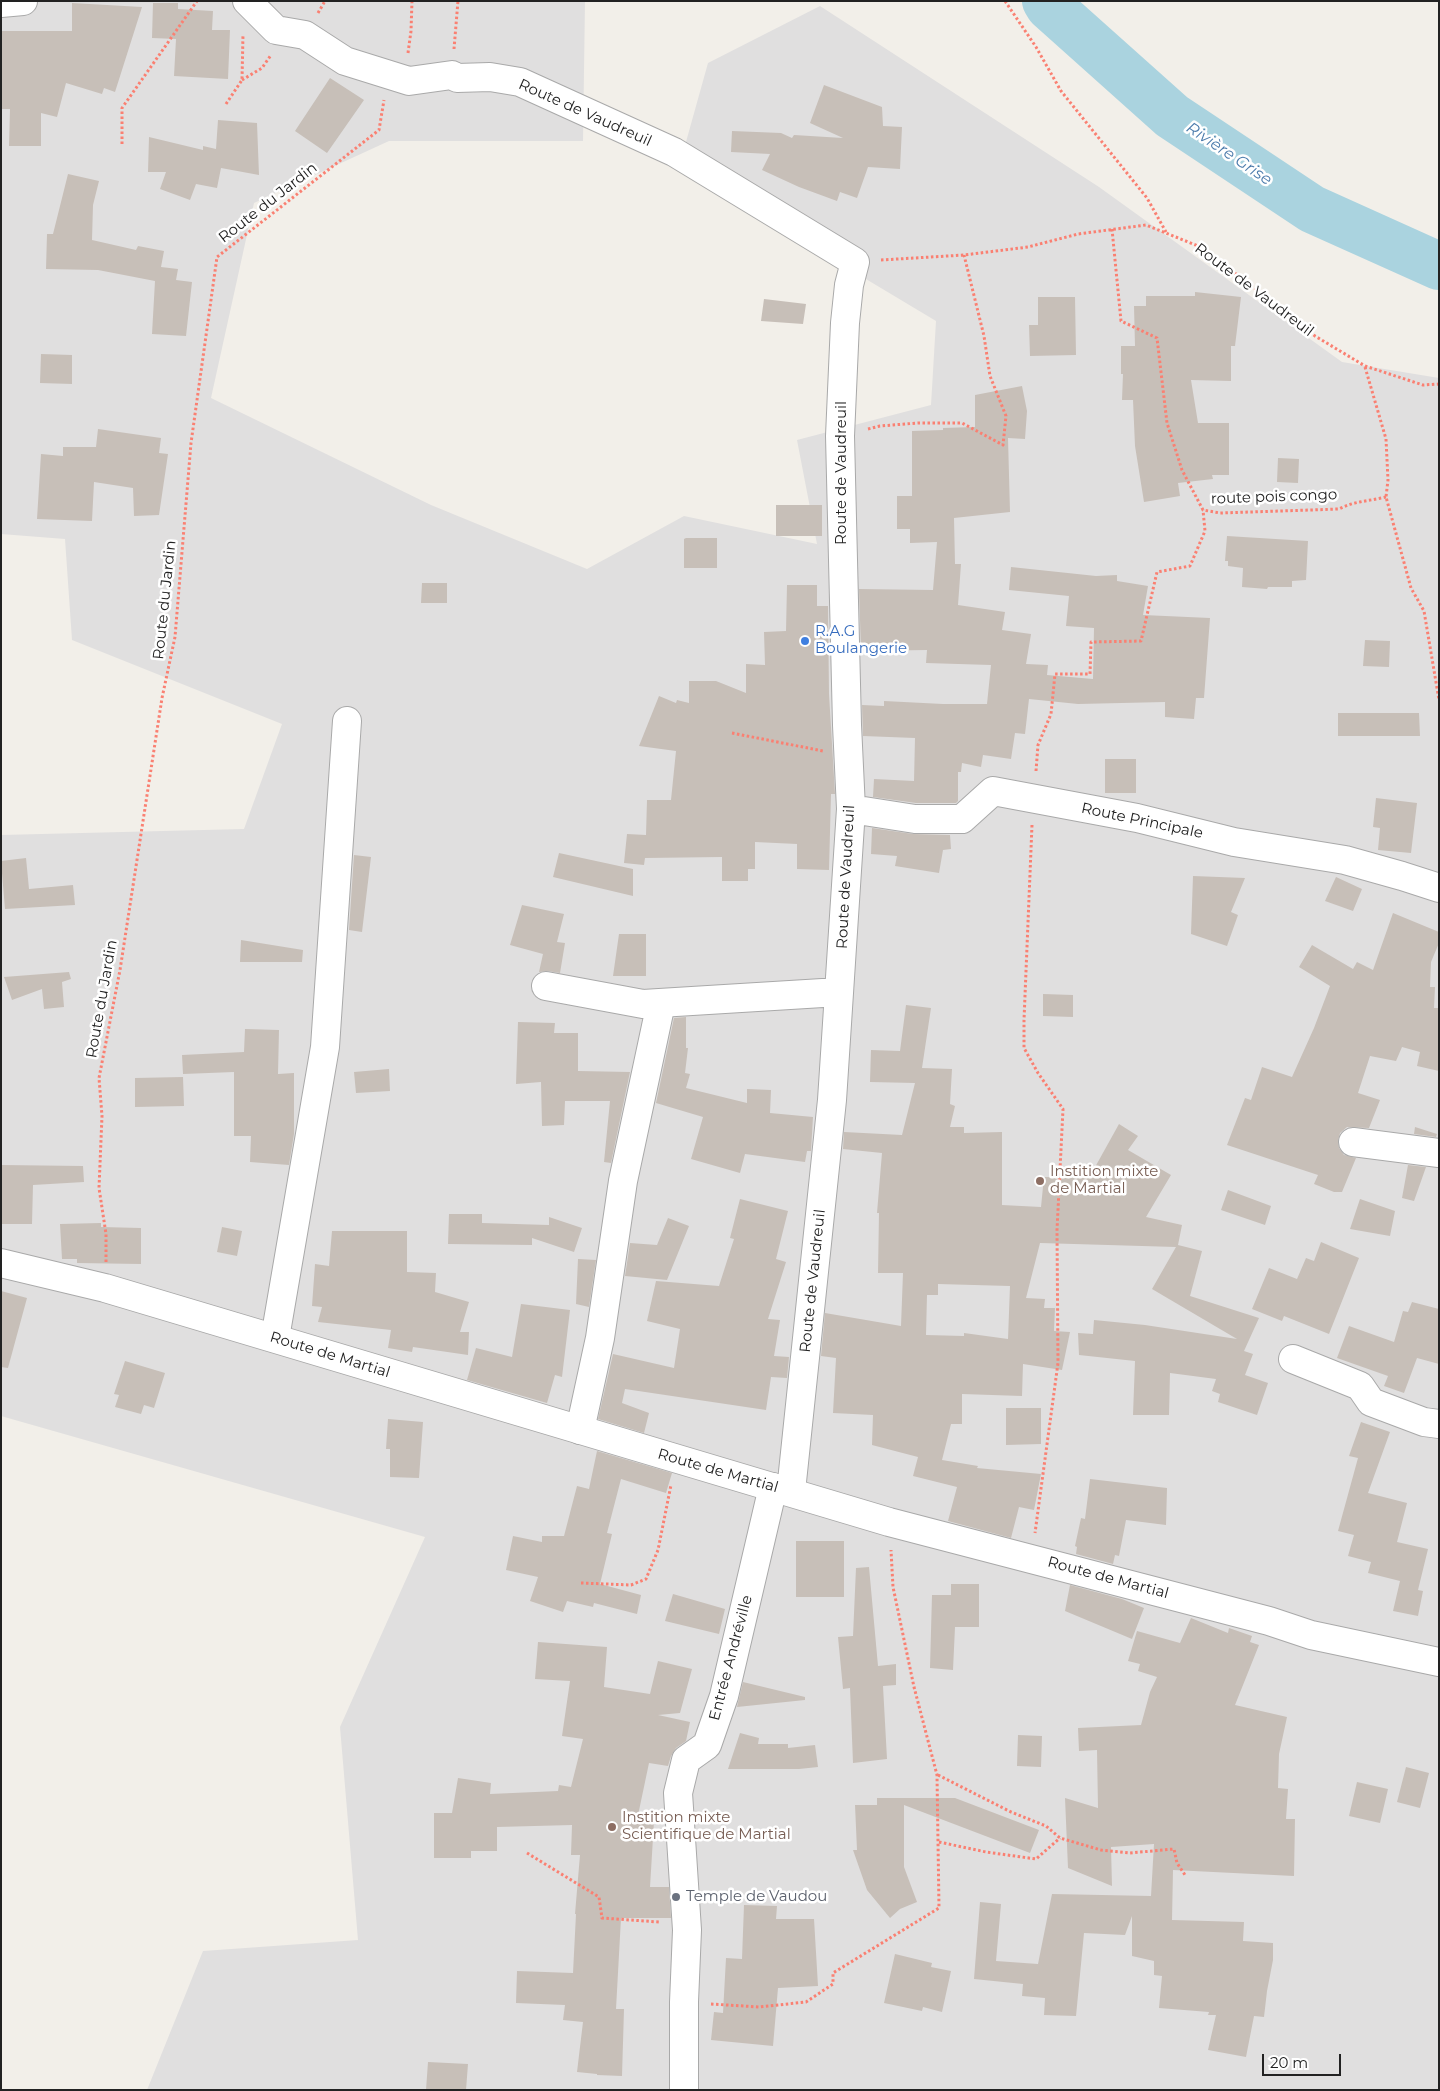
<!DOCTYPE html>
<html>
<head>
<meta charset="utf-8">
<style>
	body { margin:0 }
	#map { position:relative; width:1440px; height:2091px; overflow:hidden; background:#f2efe9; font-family:Montserrat,sans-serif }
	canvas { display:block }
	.frame { position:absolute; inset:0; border:2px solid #222; pointer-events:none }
	.scale { position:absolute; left:1262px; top:2054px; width:79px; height:22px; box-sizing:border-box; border:2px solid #222; border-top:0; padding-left:6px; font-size:15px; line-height:18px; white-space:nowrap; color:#222; -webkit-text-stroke:4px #fff; paint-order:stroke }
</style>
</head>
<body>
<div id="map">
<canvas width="1440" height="2091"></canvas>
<div class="frame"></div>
<div class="scale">20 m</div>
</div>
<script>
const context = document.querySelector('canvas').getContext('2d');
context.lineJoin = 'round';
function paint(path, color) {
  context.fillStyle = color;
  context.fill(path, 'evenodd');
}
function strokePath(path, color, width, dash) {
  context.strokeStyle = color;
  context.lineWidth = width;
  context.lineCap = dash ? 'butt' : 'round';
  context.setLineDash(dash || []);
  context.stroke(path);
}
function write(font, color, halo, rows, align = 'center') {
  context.font = font + ' Montserrat,sans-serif';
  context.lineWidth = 5;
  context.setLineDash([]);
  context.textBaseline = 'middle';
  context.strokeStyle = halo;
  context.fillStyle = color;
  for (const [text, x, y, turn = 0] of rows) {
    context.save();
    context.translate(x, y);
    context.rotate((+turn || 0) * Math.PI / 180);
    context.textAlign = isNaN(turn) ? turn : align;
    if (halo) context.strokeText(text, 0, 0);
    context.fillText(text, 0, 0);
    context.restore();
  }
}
paint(new Path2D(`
	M 1,1 L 585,1 L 583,141 L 389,141 L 254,203 L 211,398 L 431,505 L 587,569 L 684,516 L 817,544 L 797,440 L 931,405 L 936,321 L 679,167 L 708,63 L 820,6 L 1099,187 L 1342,362 L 1439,378 L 1439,2090 L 147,2090 L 203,1951 L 358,1940 L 340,1727 L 425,1537 L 1,1416 L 1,835 L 244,829 L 282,724 L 72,640 L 65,539 L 1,534 Z`), '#e0dfdf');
strokePath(new Path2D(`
	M 1046,1 L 1049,6 L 1172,116 L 1312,209 L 1439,266`), '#aad3df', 48);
paint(new Path2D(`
	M 72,3 L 142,7 L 115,92 L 104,88 L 102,94 L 66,83 L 57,117 L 41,113 L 41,146 L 9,146 L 10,109 L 1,109 L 1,31 L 72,31 Z
	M 153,3 L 178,3 L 178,9 L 213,11 L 212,30 L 230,30 L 228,79 L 174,76 L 176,39 L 152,38 Z
	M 330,78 L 364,100 L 327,153 L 295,131 Z
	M 824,85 L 882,107 L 883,126 L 902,127 L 900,169 L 868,167 L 857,198 L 840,192 L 837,201 L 799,187 L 762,170 L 770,154 L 731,152 L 732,131 L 781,133 L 792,138 L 794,135 L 843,138 L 810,123 Z
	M 218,120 L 257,123 L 259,175 L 221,168 L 217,188 L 196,184 L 190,200 L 160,189 L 166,172 L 148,172 L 149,137 L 203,150 L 203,146 L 216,149 Z
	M 68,174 L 99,181 L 93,205 L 92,240 L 136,250 L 138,246 L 164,251 L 161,267 L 178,269 L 176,280 L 192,282 L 186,336 L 152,334 L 155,281 L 98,270 L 46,269 L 47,234 L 53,234 Z
	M 1195,292 L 1241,297 L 1235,346 L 1231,346 L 1231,381 L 1191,380 L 1198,423 L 1229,423 L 1229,475 L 1212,475 L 1213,479 L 1178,483 L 1180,496 L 1144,502 L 1135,446 L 1133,400 L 1122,400 L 1123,374 L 1121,374 L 1121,346 L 1135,346 L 1134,306 L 1146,306 L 1146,296 L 1195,296 Z
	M 1038,297 L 1075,297 L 1076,355 L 1030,356 L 1029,325 L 1038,325 Z
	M 764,299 L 806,304 L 803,324 L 761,321 Z
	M 41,354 L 72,355 L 72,384 L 40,383 Z
	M 1022,386 L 1027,411 L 1025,439 L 1008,438 L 1010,512 L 954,518 L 955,564 L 961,564 L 958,605 L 1005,612 L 1002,630 L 1031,634 L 1026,664 L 1048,665 L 1047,675 L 1093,679 L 1094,628 L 1066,626 L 1069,596 L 1009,590 L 1011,567 L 1096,576 L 1117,575 L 1117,581 L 1148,586 L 1143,615 L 1210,618 L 1204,698 L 1196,698 L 1194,719 L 1165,717 L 1165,702 L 1078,704 L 1029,699 L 1025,734 L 1015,733 L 1011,759 L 983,755 L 981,767 L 962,763 L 961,772 L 958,772 L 958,801 L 956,803 L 916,803 L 873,797 L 874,779 L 914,781 L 915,738 L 863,736 L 862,705 L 884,706 L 884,701 L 943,704 L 987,704 L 991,665 L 926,663 L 927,650 L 861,651 L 859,589 L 933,590 L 937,542 L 910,543 L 910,529 L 897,529 L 897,496 L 912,496 L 912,431 L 943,430 L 943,428 L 975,427 L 975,395 Z
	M 98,429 L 161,438 L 159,453 L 168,454 L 159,515 L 134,516 L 133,488 L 94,482 L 92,521 L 37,519 L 41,454 L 63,456 L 63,447 L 96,447 Z
	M 1278,458 L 1299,459 L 1298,483 L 1277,482 Z
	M 776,505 L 822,505 L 822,536 L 776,536 Z
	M 1227,536 L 1308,541 L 1306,580 L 1292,581 L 1292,587 L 1268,587 L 1267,589 L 1242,587 L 1243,568 L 1228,566 L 1228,561 L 1225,561 Z
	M 686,538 L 717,538 L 717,568 L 684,568 L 684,539 Z
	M 422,583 L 447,583 L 447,603 L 421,603 Z
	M 787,585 L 817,585 L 817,606 L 828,606 L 829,694 L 835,794 L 831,794 L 829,870 L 797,869 L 797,844 L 755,842 L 755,869 L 748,869 L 748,881 L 722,881 L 722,857 L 645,858 L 644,865 L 624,863 L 627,834 L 646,835 L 647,800 L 671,800 L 676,751 L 639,746 L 659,696 L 676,703 L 677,700 L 689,703 L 689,681 L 716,681 L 746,693 L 746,664 L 765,665 L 764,632 L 786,631 Z
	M 1365,640 L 1390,641 L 1389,667 L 1363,666 Z
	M 1338,713 L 1419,713 L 1420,736 L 1338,736 Z
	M 1105,759 L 1136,759 L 1136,793 L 1105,793 Z
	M 1376,798 L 1417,803 L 1411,853 L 1378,850 L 1380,828 L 1373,827 Z
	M 872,828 L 913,834 L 950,835 L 951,849 L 943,850 L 939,873 L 895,866 L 897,856 L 871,854 Z
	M 559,853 L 633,869 L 633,896 L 553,877 Z
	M 354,855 L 371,857 L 362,932 L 349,930 Z
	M 26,858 L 29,889 L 73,885 L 75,905 L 5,909 L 1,861 Z
	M 1193,876 L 1245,878 L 1231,912 L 1238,915 L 1227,946 L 1191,934 Z
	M 1336,877 L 1362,889 L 1353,911 L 1325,901 Z
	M 522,905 L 564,914 L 557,942 L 565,943 L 560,973 L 548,971 L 539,972 L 543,954 L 510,945 Z
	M 1393,913 L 1439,932 L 1439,943 L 1431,962 L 1430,987 L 1435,987 L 1434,1008 L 1439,1008 L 1439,1071 L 1417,1066 L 1420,1052 L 1402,1047 L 1396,1061 L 1370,1056 L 1358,1093 L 1380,1100 L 1369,1128 L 1347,1127 L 1340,1133 L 1338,1141 L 1339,1148 L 1344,1155 L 1356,1158 L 1342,1192 L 1334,1192 L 1314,1184 L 1318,1175 L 1227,1145 L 1245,1098 L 1251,1100 L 1262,1067 L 1292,1077 L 1314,1028 L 1330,986 L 1299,967 L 1312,945 L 1353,969 L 1357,962 L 1373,970 Z
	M 619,934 L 646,934 L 646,976 L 613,976 Z
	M 241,940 L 303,950 L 302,962 L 240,962 Z
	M 69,972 L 71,979 L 62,982 L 64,1007 L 44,1009 L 42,989 L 12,1000 L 4,977 Z
	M 1043,994 L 1073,995 L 1073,1017 L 1043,1016 Z
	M 906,1005 L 931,1008 L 922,1068 L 952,1069 L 950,1104 L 955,1106 L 950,1127 L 964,1127 L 964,1133 L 1002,1132 L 1002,1205 L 1041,1207 L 1044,1177 L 1089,1178 L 1119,1124 L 1138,1136 L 1128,1150 L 1171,1175 L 1146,1217 L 1182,1225 L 1178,1245 L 1202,1251 L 1190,1296 L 1259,1318 L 1244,1351 L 1253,1354 L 1245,1375 L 1268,1383 L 1257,1415 L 1218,1402 L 1220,1394 L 1212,1391 L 1216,1379 L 1170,1373 L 1169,1415 L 1133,1415 L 1135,1361 L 1079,1355 L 1078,1333 L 1093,1334 L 1094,1320 L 1145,1325 L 1237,1339 L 1152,1289 L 1176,1247 L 1040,1243 L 1026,1298 L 1045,1299 L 1044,1308 L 1055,1308 L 1054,1331 L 1070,1332 L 1062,1370 L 1023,1364 L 1022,1396 L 962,1394 L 962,1424 L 951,1424 L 942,1460 L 978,1466 L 977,1468 L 1041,1474 L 1034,1510 L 1019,1507 L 1011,1538 L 948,1521 L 957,1487 L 913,1476 L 918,1457 L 872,1445 L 873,1415 L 833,1413 L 836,1358 L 821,1356 L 825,1313 L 901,1326 L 903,1273 L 878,1273 L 879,1213 L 877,1213 L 882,1153 L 843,1149 L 844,1132 L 902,1135 L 915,1083 L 870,1082 L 871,1050 L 900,1051 ZM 938,1284 L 1010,1286 L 1008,1339 L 964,1333 L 964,1336 L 926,1335 L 927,1295 L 938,1295 Z
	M 686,1017 L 686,1048 L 688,1048 L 685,1073 L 690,1074 L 686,1088 L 747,1103 L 747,1089 L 771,1090 L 770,1113 L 813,1117 L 811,1151 L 807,1151 L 805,1162 L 745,1154 L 740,1173 L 691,1159 L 703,1117 L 656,1103 L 674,1018 Z
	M 518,1022 L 555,1023 L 554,1033 L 578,1033 L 578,1071 L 630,1072 L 611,1163 L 604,1162 L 610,1101 L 565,1101 L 564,1125 L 542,1126 L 541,1082 L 516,1084 Z
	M 245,1029 L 279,1030 L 278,1074 L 294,1073 L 294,1134 L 289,1165 L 250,1162 L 251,1136 L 234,1136 L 234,1072 L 183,1074 L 182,1055 L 244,1052 Z
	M 389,1069 L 390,1091 L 356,1093 L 354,1072 Z
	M 183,1077 L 184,1106 L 135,1107 L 135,1078 Z
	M 1415,1127 L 1437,1134 L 1436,1137 L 1414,1134 Z
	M 1,1165 L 83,1166 L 84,1182 L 33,1185 L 32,1224 L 1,1224 Z
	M 1408,1165 L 1426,1167 L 1414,1201 L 1402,1198 Z
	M 1228,1190 L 1271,1206 L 1265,1225 L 1221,1210 Z
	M 740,1199 L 788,1211 L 776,1259 L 786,1262 L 768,1319 L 780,1320 L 774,1356 L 789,1357 L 787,1378 L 771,1377 L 766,1410 L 625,1389 L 622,1403 L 649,1413 L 644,1433 L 598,1419 L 613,1354 L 674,1368 L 680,1329 L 647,1321 L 656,1281 L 719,1286 L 734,1239 L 730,1238 Z
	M 1360,1199 L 1395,1211 L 1390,1236 L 1350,1229 Z
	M 449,1214 L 482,1214 L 482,1223 L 549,1225 L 549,1217 L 582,1228 L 574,1252 L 532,1238 L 532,1245 L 448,1244 Z
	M 668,1218 L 689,1226 L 667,1280 L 625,1276 L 630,1243 L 657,1245 Z
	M 101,1223 L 101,1227 L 141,1228 L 141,1264 L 77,1263 L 77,1259 L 62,1259 L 60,1224 Z
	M 222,1227 L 242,1231 L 237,1256 L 217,1252 Z
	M 332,1231 L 407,1231 L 407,1272 L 436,1273 L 435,1292 L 469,1302 L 460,1332 L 469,1332 L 468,1355 L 413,1347 L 412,1352 L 388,1348 L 391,1330 L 318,1322 L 322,1307 L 312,1306 L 315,1264 L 329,1266 Z
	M 1321,1242 L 1359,1258 L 1329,1334 L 1284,1316 L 1282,1321 L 1252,1309 L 1269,1268 L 1297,1279 L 1306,1258 L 1314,1261 Z
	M 578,1259 L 596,1260 L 589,1307 L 576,1304 Z
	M 1,1291 L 27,1298 L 8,1368 L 1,1367 Z
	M 1412,1302 L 1439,1309 L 1439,1364 L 1417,1358 L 1404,1393 L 1384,1386 L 1388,1376 L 1337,1358 L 1349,1326 L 1394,1342 L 1403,1311 L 1408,1312 Z
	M 521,1304 L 570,1310 L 562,1377 L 555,1375 L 547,1403 L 467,1380 L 476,1348 L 512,1357 Z
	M 125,1361 L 165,1373 L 154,1408 L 144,1405 L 141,1414 L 115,1407 L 119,1395 L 114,1394 Z
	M 1006,1408 L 1041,1408 L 1041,1444 L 1006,1445 Z
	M 388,1419 L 423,1422 L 419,1478 L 390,1477 L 390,1449 L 386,1449 Z
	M 1361,1422 L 1390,1432 L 1368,1493 L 1407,1503 L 1397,1542 L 1428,1549 L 1418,1590 L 1423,1591 L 1418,1616 L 1393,1611 L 1400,1581 L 1368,1573 L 1371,1562 L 1348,1556 L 1354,1535 L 1338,1531 L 1358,1458 L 1349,1456 Z
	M 597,1451 L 672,1473 L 666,1493 L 621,1479 L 607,1533 L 612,1534 L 600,1584 L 641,1595 L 637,1614 L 594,1603 L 593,1607 L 567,1601 L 563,1612 L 530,1601 L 538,1577 L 506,1570 L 513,1536 L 542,1542 L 542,1536 L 564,1536 L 577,1486 L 589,1489 Z
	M 1090,1479 L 1167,1488 L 1166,1525 L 1126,1520 L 1119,1556 L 1115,1555 L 1113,1564 L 1076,1554 L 1077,1547 L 1075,1546 L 1081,1518 L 1085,1519 Z
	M 796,1541 L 844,1541 L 844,1597 L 796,1597 Z
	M 869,1567 L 878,1666 L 896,1664 L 896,1685 L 883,1686 L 887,1759 L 853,1763 L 850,1688 L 843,1689 L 838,1637 L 853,1636 L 856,1568 Z
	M 951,1584 L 979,1584 L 979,1627 L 955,1627 L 953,1670 L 930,1668 L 932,1595 L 951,1595 Z
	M 1070,1585 L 1122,1599 L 1144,1608 L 1132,1639 L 1065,1611 Z
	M 673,1594 L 725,1609 L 719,1634 L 665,1621 Z
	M 1191,1618 L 1228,1633 L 1229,1628 L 1252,1636 L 1250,1642 L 1259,1645 L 1235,1705 L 1287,1717 L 1279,1754 L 1278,1788 L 1288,1789 L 1286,1819 L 1295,1819 L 1294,1876 L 1173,1870 L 1172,1920 L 1244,1922 L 1243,1941 L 1273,1943 L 1273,1960 L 1267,1991 L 1264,2017 L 1254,2016 L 1246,2057 L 1208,2050 L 1216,2015 L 1208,2015 L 1209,2012 L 1159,2008 L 1162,1976 L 1154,1975 L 1154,1961 L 1132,1956 L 1132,1916 L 1125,1935 L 1084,1933 L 1076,2016 L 1044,2015 L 1045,1998 L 1022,1996 L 1023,1984 L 974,1979 L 980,1902 L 1001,1904 L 996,1961 L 1038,1964 L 1052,1894 L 1151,1896 L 1154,1844 L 1111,1847 L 1112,1886 L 1068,1868 L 1065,1798 L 1098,1808 L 1097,1750 L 1079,1751 L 1078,1728 L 1141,1725 L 1150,1692 L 1157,1677 L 1138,1671 L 1140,1664 L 1128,1661 L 1137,1631 L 1180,1643 Z
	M 538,1642 L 607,1647 L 604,1687 L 650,1694 L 658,1661 L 692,1669 L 680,1713 L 658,1715 L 690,1722 L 686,1741 L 676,1748 L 671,1756 L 668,1766 L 649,1763 L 637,1820 L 654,1821 L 650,1887 L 669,1887 L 671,1918 L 621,1918 L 616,2009 L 624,2009 L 622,2076 L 597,2075 L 597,2074 L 577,2072 L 583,2022 L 563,2020 L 565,2005 L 516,2003 L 517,1971 L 573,1973 L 576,1914 L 575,1914 L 580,1855 L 571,1855 L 572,1825 L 497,1827 L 497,1851 L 471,1851 L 471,1858 L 434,1858 L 434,1813 L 452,1813 L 458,1778 L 491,1783 L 490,1794 L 558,1791 L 559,1785 L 571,1787 L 583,1739 L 562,1736 L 570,1681 L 535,1679 Z
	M 743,1682 L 805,1697 L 805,1700 L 737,1707 Z
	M 740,1733 L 759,1738 L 758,1744 L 788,1744 L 788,1748 L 815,1745 L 818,1767 L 799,1769 L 728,1769 Z
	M 1018,1735 L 1042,1736 L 1041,1767 L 1017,1766 Z
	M 1406,1767 L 1429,1773 L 1420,1808 L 1397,1802 Z
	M 1357,1782 L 1388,1789 L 1380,1823 L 1349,1816 Z
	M 877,1798 L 955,1798 L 1039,1830 L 1030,1853 L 904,1805 L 904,1867 L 917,1902 L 900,1909 L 890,1918 L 867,1890 L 853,1850 L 857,1850 L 855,1805 L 877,1805 Z
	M 744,1905 L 777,1906 L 776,1919 L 814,1919 L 818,1986 L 778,1988 L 773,2046 L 711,2040 L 714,2012 L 723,2013 L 726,1958 L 742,1959 Z
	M 895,1954 L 932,1963 L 931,1967 L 951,1971 L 942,2012 L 923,2007 L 922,2011 L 884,2003 Z
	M 428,2062 L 468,2064 L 466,2090 L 426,2090 Z`), '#c7bfb8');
const minor = new Path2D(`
	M 247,1 L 276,30 L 305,35 L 345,61 L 409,81 L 452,75 L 457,78 L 490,77 L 520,82 L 674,152 L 855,262 L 849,285 L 845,323 L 840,436 L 847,725 L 851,809 L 832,1100 L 791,1491
	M 1,3 L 23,1
	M 851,809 L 915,819 L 962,819 L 993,791 L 1137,818 L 1234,842 L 1345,860 L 1402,876 L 1439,888
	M 546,986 L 643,1004 L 839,992
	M 1353,1142 L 1439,1153
	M 275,1338 L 325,1047 L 347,721
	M 1293,1359 L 1360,1386 L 1371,1402 L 1424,1422 L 1439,1424
	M 580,1430 L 600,1338 L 623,1181 L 661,1003
	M 684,2090 L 684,2002 L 687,1930 L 678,1793 L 686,1760 L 707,1745 L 724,1696 L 773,1487`);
const tertiary = new Path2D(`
	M 1,1263 L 105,1288 L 889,1522 L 1269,1621 L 1311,1635 L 1439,1662`);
strokePath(minor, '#a9a9a9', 30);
strokePath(tertiary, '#a9a9a9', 30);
strokePath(new Path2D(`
	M 1005,1 L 1036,47 L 1061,91 L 1147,198 L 1166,232
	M 318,13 L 325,1
	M 454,49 L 458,1
	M 408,53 L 411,31 L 412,1
	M 242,80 L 262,68 L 271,55
	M 226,104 L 242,80 L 243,34
	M 122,144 L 122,108 L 197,1
	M 1112,229 L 1121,321 L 1157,338 L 1167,423 L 1182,470 L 1203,510 L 1220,513 L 1339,509 C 1354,501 1370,501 1386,497
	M 881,260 L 964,255 L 1028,247 L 1078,234 L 1146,225 L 1203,248 L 1315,336 L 1365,366 L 1423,385 L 1439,384
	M 1365,367 L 1386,439 L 1388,480 L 1386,497 L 1411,588 L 1424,611 L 1439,700
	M 868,429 L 880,426 L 918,423 L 962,423 L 1003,445 L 1006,416 L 990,376 L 984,336 L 964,255
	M 732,733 L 823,751
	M 1036,771 L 1038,745 L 1051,714 L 1055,674 L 1090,674 L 1091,642 L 1141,641 L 1157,572 L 1190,566 L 1205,531 L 1203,510
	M 1032,825 L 1024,1020 L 1024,1048 L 1038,1073 L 1063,1109 L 1057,1230 L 1058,1363 L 1035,1533
	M 106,1262 L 106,1234 L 99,1188 L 102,1116 L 99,1078 L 120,970 L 162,698 L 175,637 L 191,443 L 217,257 L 379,130 L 384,100
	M 581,1583 L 631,1585 L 646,1579 L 658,1550 L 671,1485
	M 938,1775 L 1011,1812 L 1046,1826 L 1060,1838 L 1101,1850 L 1130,1853 L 1174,1849 L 1177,1863 L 1185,1875
	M 939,1842 L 986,1852 L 1036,1859 L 1060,1838
	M 527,1853 L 599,1897 L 602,1918 L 659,1922
	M 711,2004 L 759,2007 L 806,2002 L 833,1984 L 833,1973 L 939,1908 L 937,1775 L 914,1687 L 893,1587 L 891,1550`), '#fa8072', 3, [2.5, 2.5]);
strokePath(minor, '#fff', 28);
strokePath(tertiary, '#fff', 28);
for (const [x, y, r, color] of [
	[805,641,5,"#3f7fe0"],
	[1040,1181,5,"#8d6e63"],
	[612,1827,5,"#8d6e63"],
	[676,1897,5,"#6b7280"]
]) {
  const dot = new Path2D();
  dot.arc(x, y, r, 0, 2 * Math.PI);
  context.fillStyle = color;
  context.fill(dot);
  strokePath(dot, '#fff', 2);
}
write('15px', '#222', '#fff', [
	["Route de Vaudreuil",585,113,24],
	["Route du Jardin",268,203,-38],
	["Route de Vaudreuil",1254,290,37],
	["Route de Vaudreuil",842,473,-90],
	["route pois congo",1274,497,-2],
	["Route du Jardin",165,600,-84],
	["Route Principale",1142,821,12],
	["Route de Vaudreuil",846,877,-87],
	["Route du Jardin",102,999,-80],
	["Route de Vaudreuil",813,1281,-84],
	["Route de Martial",330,1355,17],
	["Route de Martial",718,1471,16],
	["Route de Martial",1108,1578,15],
	["Entrée Andréville",731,1658,-75]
]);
write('15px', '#366cbe', '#fff', [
	["R.A.G",815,632],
	["Boulangerie",815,649]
], 'left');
write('15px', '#785e54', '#fff', [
	["Instition mixte",1050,1172],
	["de Martial",1050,1189],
	["Instition mixte",622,1818],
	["Scientifique de Martial",622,1835]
], 'left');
write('15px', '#5b616d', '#fff', [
	["Temple de Vaudou",686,1897]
], 'left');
write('italic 16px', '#4a7aab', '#fff', [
	["Rivière Grise",1229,154,34]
]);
</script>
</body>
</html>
